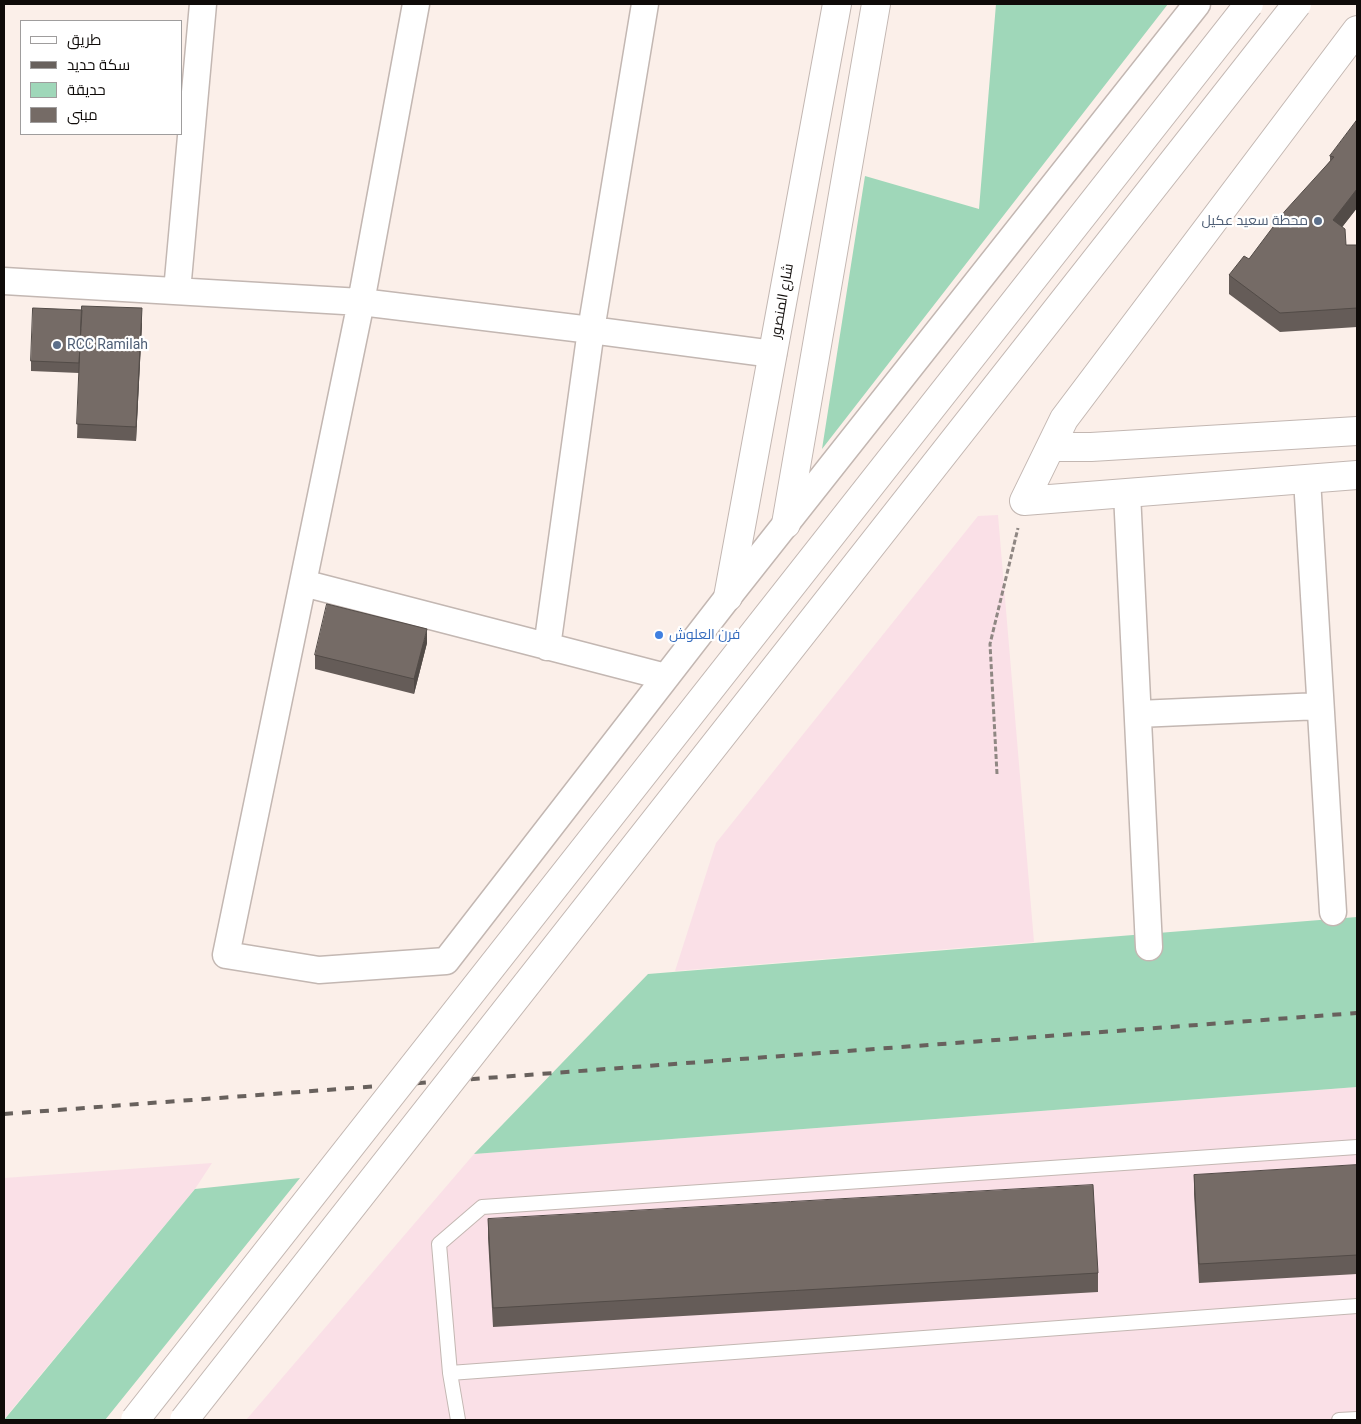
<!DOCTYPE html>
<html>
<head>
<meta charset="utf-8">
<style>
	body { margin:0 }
	#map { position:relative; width:1361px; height:1424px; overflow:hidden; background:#fbefe9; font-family:Roboto,Cairo,sans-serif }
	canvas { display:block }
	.frame { position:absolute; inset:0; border:5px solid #0f0b09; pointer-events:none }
	.legend { position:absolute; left:20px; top:20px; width:162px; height:115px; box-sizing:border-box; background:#fff; border:1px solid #9f9d9d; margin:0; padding:6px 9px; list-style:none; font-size:15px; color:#0f0b09 }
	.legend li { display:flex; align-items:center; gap:10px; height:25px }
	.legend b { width:25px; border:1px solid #9f9d9d }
</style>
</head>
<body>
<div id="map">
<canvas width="1361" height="1424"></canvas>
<div class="frame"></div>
<ul class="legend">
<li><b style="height:6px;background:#fff"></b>طريق</li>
<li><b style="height:6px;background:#68615d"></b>سكة حديد</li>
<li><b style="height:14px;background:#9fd7b9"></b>حديقة</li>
<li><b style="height:14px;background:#756b66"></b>مبنى</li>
</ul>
</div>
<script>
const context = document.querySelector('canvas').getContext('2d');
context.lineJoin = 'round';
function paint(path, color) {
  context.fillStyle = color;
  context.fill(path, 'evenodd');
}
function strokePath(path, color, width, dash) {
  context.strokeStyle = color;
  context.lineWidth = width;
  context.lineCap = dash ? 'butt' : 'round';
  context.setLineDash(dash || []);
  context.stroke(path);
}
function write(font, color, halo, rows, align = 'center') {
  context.font = font + ' Roboto,Cairo,sans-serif';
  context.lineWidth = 4.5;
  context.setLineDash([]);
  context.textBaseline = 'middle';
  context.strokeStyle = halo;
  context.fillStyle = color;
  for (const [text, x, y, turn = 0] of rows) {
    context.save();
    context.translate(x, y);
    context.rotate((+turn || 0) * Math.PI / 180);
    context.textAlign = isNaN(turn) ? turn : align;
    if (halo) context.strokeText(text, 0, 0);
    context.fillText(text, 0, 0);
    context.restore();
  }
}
paint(new Path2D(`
	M 998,515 L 1034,942 L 675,971 L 716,843 L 978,516 Z
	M 1357,1087 L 1357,1420 L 246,1420 L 474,1154 Z
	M 212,1163 L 195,1189 L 4,1419 L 4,1178 Z`), '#fae0e7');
paint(new Path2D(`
	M 996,4 L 1168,4 L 822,449 L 865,176 L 979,209 Z
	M 1357,917 L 1357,1087 L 474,1154 L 648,974 Z
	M 300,1178 L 105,1420 L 4,1420 L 195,1189 Z`), '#9fd7b9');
const service = new Path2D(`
	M 450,1373 L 1357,1306
	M 458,1420 L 450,1373 L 439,1244 L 482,1207 L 1357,1147
	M 1339,1420 L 1357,1419`);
const minor = new Path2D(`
	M 416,4 L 361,302 L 226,955 L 319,970 L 446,961 L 728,597 L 1197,4
	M 4,281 L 361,302 L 591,330 L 773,354
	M 177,291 L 203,4
	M 1307,479 L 1333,912
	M 1127,493 L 1149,947
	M 303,583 L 666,677
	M 547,647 L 591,330 L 645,4
	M 1138,714 L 1320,706`);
const tertiary = new Path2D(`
	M 786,524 L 876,4
	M 728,597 L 837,4`);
const secondary = new Path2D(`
	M 1357,30 L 1064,419 L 1024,501 L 1357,475
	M 1051,447 L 1091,447 L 1357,431`);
strokePath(service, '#c3b7b2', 16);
strokePath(minor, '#c3b7b2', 29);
strokePath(tertiary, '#c3b7b2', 30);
strokePath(secondary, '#c3b7b2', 30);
strokePath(new Path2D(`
	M 997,774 L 990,644 L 1018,528`), '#8f8783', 3, [5, 2.5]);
strokePath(service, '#fff', 14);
strokePath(minor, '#fff', 26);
strokePath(tertiary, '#fff', 28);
strokePath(secondary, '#fff', 28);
strokePath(new Path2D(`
	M 4,1114 L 1357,1013`), '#68615d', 4, [9, 9]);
const primaryBridge = new Path2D(`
	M 135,1420 L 1249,4
	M 184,1420 L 1297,4`);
strokePath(primaryBridge, '#c3b7b2', 30, []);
strokePath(primaryBridge, '#fff', 28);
paint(new Path2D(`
	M 1357,120 L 1357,208 L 1342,227 L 1346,245 L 1357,245 L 1357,327 L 1280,332 L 1229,294 L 1229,275 L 1249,259 L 1330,161 L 1330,156 Z
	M 142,323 L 136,441 L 77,438 L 79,373 L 31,371 L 31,361 Z
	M 427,643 L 414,694 L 315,669 L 315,655 Z
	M 1357,1165 L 1357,1274 L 1199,1283 L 1194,1194 L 1194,1175 Z
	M 488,1219 L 1098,1273 L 1098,1292 L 493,1327 L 488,1238 Z`), '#655c58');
paint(new Path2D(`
	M 1357,189 L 1357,208 L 1333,239 L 1333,220 Z
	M 142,308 L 142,323 L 136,441 L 136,427 Z
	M 427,629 L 427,643 L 414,694 L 414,679 Z`), '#524b47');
const building = new Path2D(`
	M 1357,120 L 1357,189 L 1333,220 L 1345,229 L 1346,245 L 1357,245 L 1357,308 L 1280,313 L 1229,275 L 1244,256 L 1249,259 L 1285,211 L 1334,157 L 1330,156 Z
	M 82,306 L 142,308 L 136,427 L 77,424 Z
	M 33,308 L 82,310 L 79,363 L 31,361 Z
	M 327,604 L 427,629 L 414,679 L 315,655 Z
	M 1357,1165 L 1357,1255 L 1199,1264 L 1194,1175 Z
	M 1093,1185 L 1098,1273 L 493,1308 L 488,1219 Z`);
paint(building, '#756b66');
strokePath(building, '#524b47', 1);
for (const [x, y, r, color] of [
	[1318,221,5,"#5c6f8a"],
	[57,345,5,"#5c6f8a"],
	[659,635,5,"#3f7fe0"]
]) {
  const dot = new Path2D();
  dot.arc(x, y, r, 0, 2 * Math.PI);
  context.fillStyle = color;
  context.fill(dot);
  strokePath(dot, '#fff', 2);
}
write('14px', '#4e5e75', '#fff', [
	["محطة سعيد عكيل",1308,221],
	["RCC Ramilah",67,345,"left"]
], 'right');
write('14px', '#0f0b09', '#fff', [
	["شارع المنصور",783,301,-80]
]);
write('14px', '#366cbe', '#fff', [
	["فرن العلوش",669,635]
], 'left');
</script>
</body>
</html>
